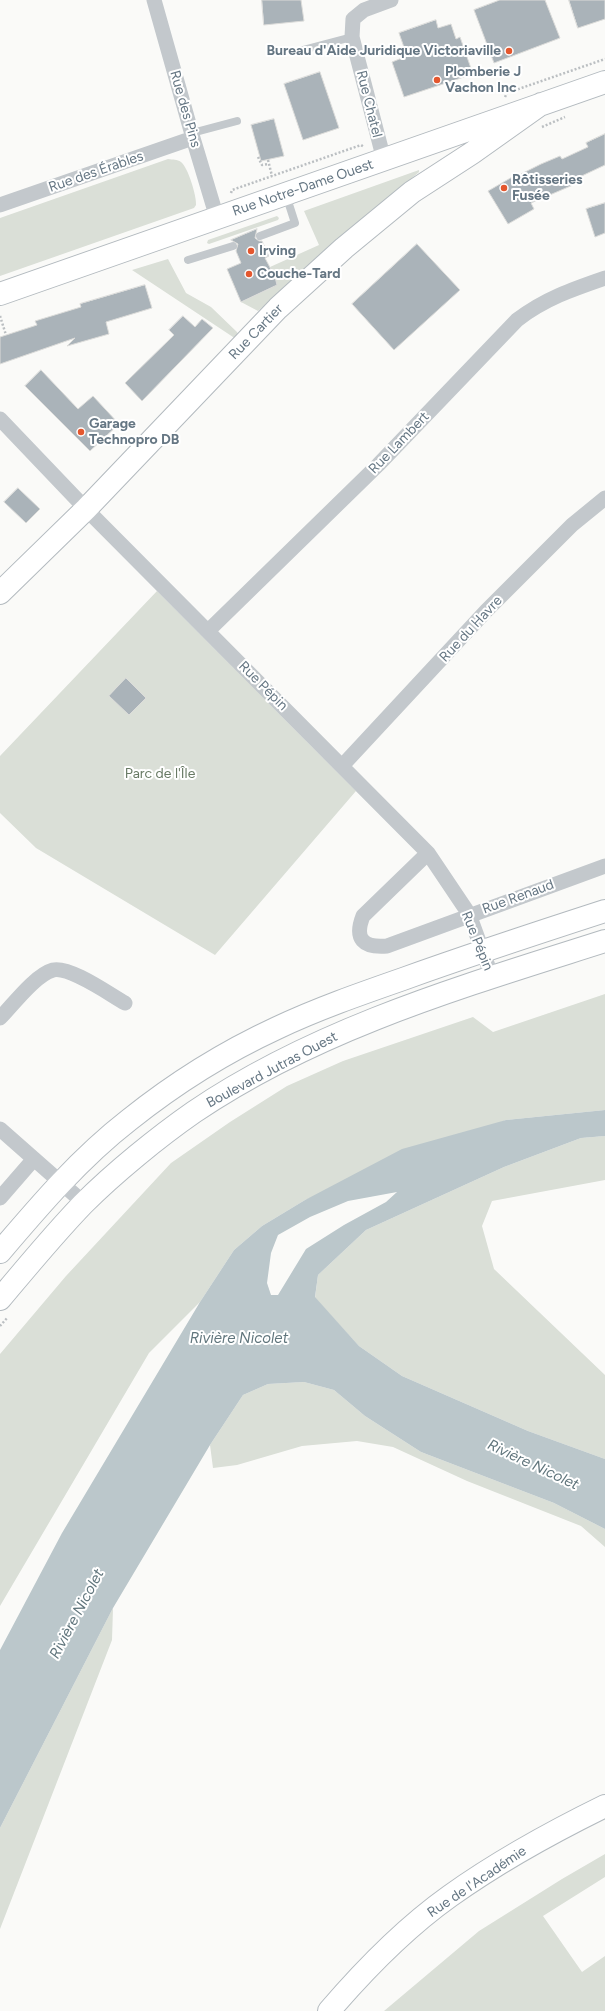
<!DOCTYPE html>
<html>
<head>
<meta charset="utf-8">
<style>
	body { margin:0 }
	canvas { display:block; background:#fafaf8 }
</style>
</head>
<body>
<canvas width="605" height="2011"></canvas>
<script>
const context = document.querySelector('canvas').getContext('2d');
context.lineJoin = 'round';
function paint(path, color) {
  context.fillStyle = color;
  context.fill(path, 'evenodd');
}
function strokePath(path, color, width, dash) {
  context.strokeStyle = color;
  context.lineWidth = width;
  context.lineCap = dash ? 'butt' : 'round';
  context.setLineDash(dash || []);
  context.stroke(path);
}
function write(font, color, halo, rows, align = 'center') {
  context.font = font + ' Figtree,sans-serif';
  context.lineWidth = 4;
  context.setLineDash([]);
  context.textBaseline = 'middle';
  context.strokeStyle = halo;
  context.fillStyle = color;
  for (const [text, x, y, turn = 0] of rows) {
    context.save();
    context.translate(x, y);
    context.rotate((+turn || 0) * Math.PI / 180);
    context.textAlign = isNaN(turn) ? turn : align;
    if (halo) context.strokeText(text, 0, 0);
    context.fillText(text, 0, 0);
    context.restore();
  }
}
paint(new Path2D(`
	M 168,159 C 173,160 177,159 181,162 C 188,167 197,197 196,205 L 194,208 L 0,276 L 0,218 Z
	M 419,170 L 419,172 L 258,311 L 241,302 L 273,287 L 276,284 L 270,267 L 319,245 L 304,211 Z
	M 277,216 L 279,218 L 278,220 L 209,244 L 207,243 L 208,240 Z
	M 168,259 L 186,293 L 211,307 L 237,332 L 239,336 L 236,339 L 132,270 Z
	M 157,591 L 356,791 L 215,955 L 36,848 L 0,813 L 0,756 Z
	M 605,994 L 605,1110 L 506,1120 L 305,1200 L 262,1226 L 234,1250 L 200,1302 L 149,1353 L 0,1606 L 0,1354 L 66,1276 L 171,1163 L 230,1122 L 287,1086 L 343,1061 L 473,1017 L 493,1032 Z
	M 605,1136 L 605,1180 L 492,1201 L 482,1226 L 494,1269 L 605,1375 L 605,1459 L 528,1431 L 402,1376 L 359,1346 L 315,1298 L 318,1275 L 366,1230 L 504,1167 L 581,1138 Z
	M 304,1382 L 334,1390 L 365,1416 L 421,1452 L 554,1503 L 605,1529 L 605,1547 L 581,1526 L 467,1481 L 393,1447 L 357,1441 L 302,1446 L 237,1465 L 213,1468 L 210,1445 L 243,1395 L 268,1384 Z
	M 113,1608 L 112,1640 L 0,1929 L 0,1828 Z
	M 605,1854 L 605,1877 L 543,1916 L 582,1972 L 605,1956 L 605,2011 L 384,2011 L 479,1931 L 562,1879 Z`), '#dadfd7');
paint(new Path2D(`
	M 605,1110 L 605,1136 L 581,1138 L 504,1167 L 366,1230 L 318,1275 L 315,1297 L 359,1346 L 402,1376 L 528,1431 L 605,1459 L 605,1529 L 554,1503 L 421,1452 L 365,1416 L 334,1390 L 304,1382 L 268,1384 L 243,1395 L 210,1445 L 113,1608 L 0,1828 L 0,1650 L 62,1533 L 200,1302 L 234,1250 L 262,1226 L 305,1200 L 402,1149 L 506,1120 ZM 397,1192 L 386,1202 L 344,1225 L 306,1249 L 278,1295 L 271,1295 L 267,1283 L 271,1253 L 278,1235 L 310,1217 L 348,1201 Z`), '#bbc7cb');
const building = new Path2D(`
	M 262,0 L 301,0 L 304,21 L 264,25 Z
	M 500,0 L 545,0 L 560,38 L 494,63 L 474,10 Z
	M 569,0 L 605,0 L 605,19 L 578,28 Z
	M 436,20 L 438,28 L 451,24 L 456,39 L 460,37 L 473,74 L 404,97 L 392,62 L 407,56 L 399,33 Z
	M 320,72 L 339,128 L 303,140 L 284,84 Z
	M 274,119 L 284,156 L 261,161 L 251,125 Z
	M 605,134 L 605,165 L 571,181 L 573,185 L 531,203 L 534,209 L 508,224 L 488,191 L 514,176 L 515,177 L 541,164 L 560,156 L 562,159 L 588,147 L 586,143 Z
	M 605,203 L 605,233 L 595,237 L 586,209 Z
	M 257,229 L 255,238 L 259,241 L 262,241 L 269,256 L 265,258 L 275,277 L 277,285 L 241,302 L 227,269 L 241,263 L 236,251 L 238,244 L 231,240 Z
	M 417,244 L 460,290 L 394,350 L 352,304 Z
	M 145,285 L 152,308 L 106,322 L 109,334 L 67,346 L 75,338 L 0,364 L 0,337 L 37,325 L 35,321 L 81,307 L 80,304 Z
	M 183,316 L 195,327 L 202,319 L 213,328 L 142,401 L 125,383 L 174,335 L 169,330 Z
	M 41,370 L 78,409 L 93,396 L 119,424 L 90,451 L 25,386 Z
	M 18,488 L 40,509 L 26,523 L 4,502 Z
	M 126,678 L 146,698 L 129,715 L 109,696 Z`);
paint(building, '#aab3b9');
strokePath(building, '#dcdcda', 1);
const secondary = new Path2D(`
	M 0,294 L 605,82
	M 0,593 L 86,509 L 278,308 L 344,248 L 412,192 L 472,153 L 541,104
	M 0,1252 C 40,1205 80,1158 129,1120 C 174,1084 225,1052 277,1028 C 317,1009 360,994 403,979 C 470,955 537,933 605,911
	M 0,1299 C 27,1267 54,1234 83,1204 C 114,1173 158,1137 194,1112 C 318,1028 464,986 605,941
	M 329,2011 C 365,1969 405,1928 450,1896 C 499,1861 552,1832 605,1806`);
strokePath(secondary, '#b3babf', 24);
strokePath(new Path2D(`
	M 505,97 L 507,93 L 605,59
	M 542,127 L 565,117
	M 258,157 L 262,165 L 269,164
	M 268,160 L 272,176
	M 231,193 L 232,190 L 361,145 L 364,147
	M 0,316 L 6,335
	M 0,1326 L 8,1317`), '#bbbfc2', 2.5, [2, 2]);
strokePath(new Path2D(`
	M 299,51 L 352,37
	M 192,133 L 237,121
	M 260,236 L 295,223 L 286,195
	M 188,260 L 233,246`), '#c3c8cc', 8);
strokePath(new Path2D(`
	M 154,0 L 193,138 L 217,218
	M 384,160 L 352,37 L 353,19 L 364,10 L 391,0
	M 0,205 L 193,138
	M 0,419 L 86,509 L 428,853 L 469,914 L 492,977
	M 208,631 L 378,465 L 517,320 C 544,299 573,289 605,278
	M 342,766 L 486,611 L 572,525 L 605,498
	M 428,853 L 363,916 C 354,939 363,948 387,946 L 605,866
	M 0,1018 C 12,1006 35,975 53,970 C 70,966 109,994 125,1003
	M 0,1129 L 84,1203
	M 0,1198 L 33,1160`), '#c3c8cc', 15);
strokePath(secondary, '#fff', 22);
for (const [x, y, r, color] of [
	[509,51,4,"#e4572e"],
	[437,80,4,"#e4572e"],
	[504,188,4,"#e4572e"],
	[251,251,4,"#e4572e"],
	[249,274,4,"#e4572e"],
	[81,432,4,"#e4572e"]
]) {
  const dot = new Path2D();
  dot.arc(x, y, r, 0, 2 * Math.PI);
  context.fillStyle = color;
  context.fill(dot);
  strokePath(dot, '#fff', 1.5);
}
write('bold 14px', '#657683', '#fff', [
	["Bureau d'Aide Juridique Victoriaville",501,51,"right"],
	["Plomberie J",445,72],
	["Vachon Inc",445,88],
	["Rôtisseries",512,180],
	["Fusée",512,196],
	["Irving",259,251],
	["Couche-Tard",257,274],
	["Garage",89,424],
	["Technopro DB",89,440]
], 'left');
write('14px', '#657683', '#fff', [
	["Rue Chatel",369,104,76],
	["Rue des Pins",185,109,74],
	["Rue des Érables",96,172,-19],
	["Rue Notre-Dame Ouest",303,188,-19],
	["Rue Cartier",256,332,-46],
	["Rue Lambert",399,443,-46],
	["Rue du Havre",471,629,-47],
	["Rue Pépin",263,686,45],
	["Rue Renaud",518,897,-20],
	["Rue Pépin",477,941,68],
	["Boulevard Jutras Ouest",272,1070,-28],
	["Rue de l'Académie",477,1882,-34]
]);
write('14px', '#687a64', '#fff', [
	["Parc de l'Île",160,774]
]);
write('italic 15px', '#60757c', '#fff', [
	["Rivière Nicolet",239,1339],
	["Rivière Nicolet",533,1465,25],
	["Rivière Nicolet",77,1614,-62]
]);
</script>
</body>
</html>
